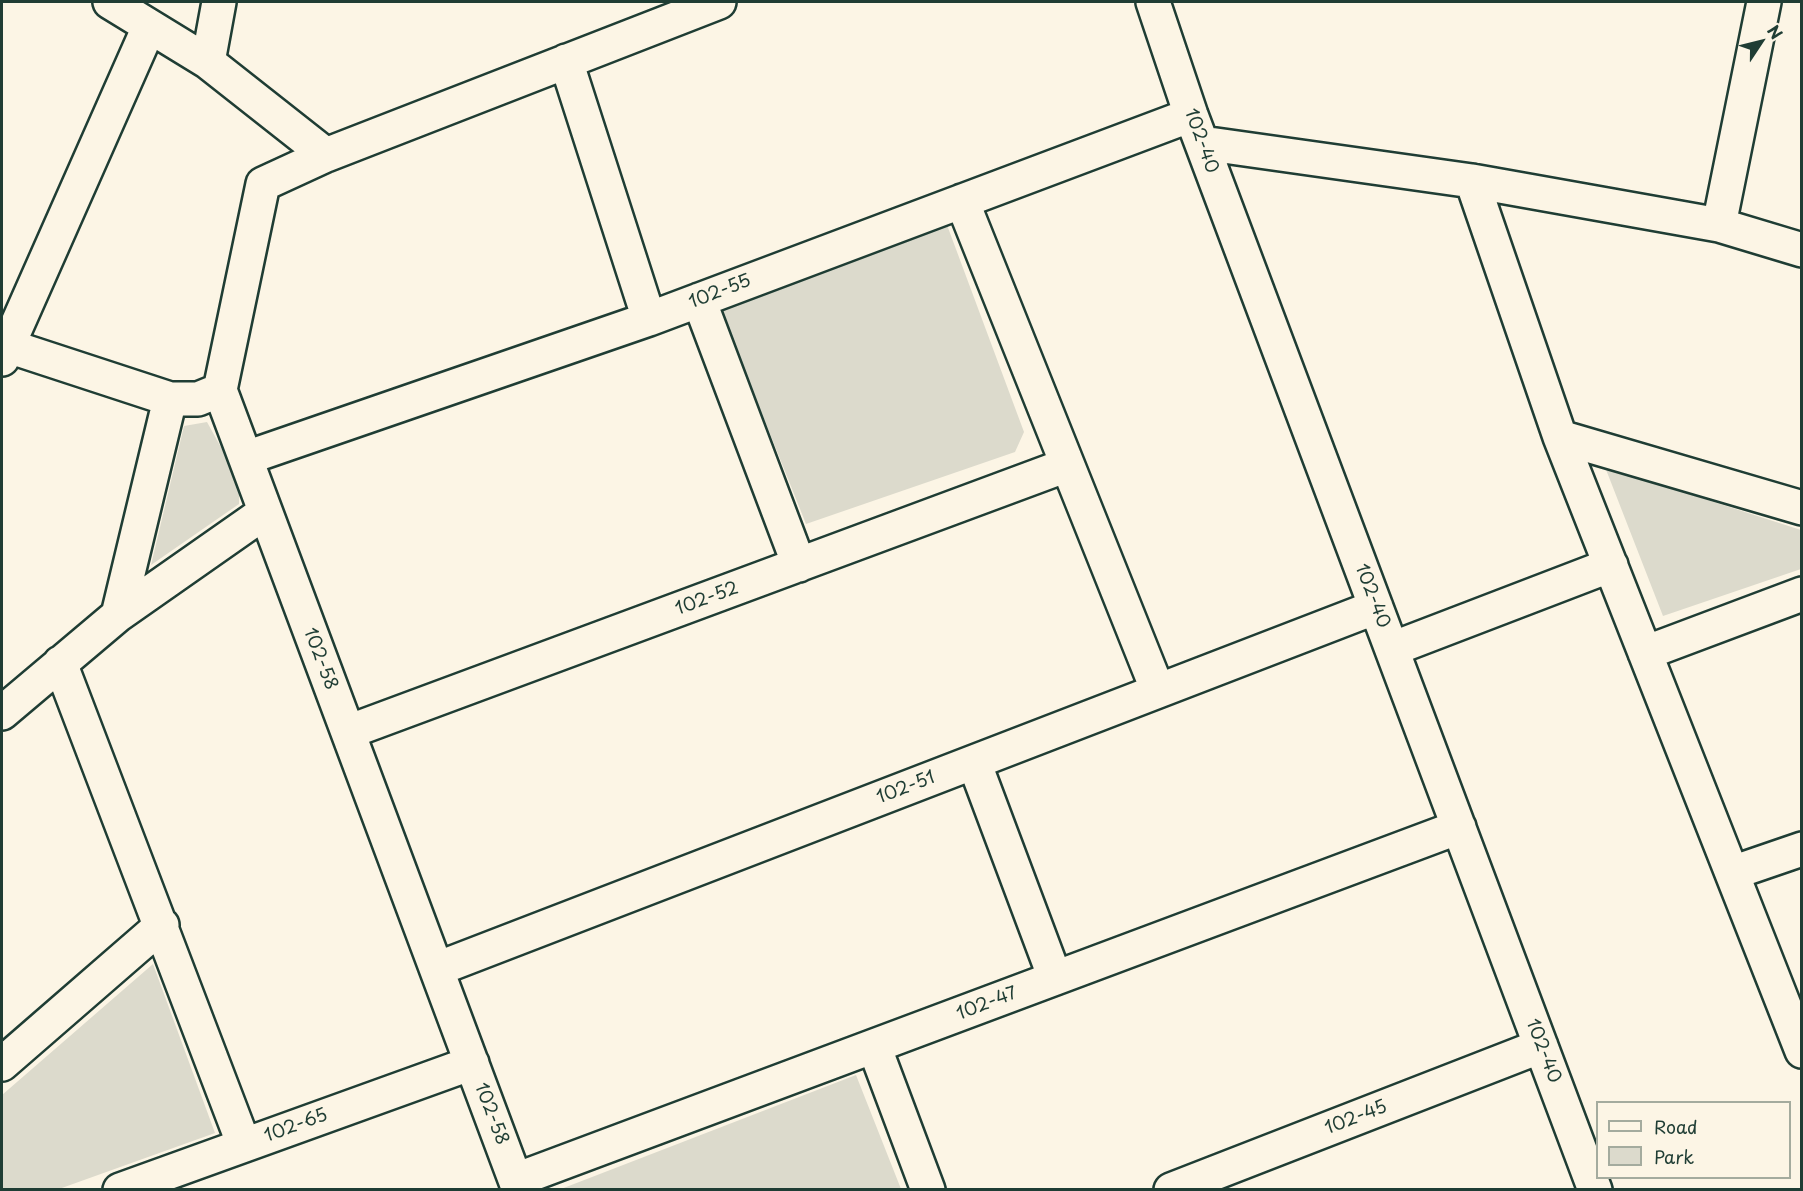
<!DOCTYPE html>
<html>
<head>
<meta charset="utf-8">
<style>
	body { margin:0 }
	#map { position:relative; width:1803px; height:1191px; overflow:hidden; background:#fcf5e5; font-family:"Playpen Sans",sans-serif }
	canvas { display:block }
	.frame { position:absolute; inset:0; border:3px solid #1f3d34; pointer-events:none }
	.legend { position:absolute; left:1596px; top:1101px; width:195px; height:78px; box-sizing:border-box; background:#fcf5e5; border:2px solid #a4ab9e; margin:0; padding:8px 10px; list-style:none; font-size:18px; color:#1f3d34 }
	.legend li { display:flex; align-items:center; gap:12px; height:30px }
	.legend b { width:30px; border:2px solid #a4ab9e }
	.north { position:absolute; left:1731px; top:12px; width:60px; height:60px; -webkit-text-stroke:4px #fcf5e5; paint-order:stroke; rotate:55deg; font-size:16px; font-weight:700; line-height:24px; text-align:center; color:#1f3d34 }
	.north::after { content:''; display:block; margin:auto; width:21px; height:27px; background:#1f3d34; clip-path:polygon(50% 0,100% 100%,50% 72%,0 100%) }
</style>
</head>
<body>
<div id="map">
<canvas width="1803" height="1191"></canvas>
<div class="frame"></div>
<ul class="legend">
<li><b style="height:8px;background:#fcf5e5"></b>Road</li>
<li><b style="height:16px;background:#dcdacc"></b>Park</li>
</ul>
<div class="north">N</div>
</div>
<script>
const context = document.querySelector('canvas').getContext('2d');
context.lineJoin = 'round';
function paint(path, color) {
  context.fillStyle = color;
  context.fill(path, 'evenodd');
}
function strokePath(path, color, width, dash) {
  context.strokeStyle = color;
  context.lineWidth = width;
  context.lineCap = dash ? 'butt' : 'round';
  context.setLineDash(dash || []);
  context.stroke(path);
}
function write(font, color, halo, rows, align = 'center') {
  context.font = font + ' "Playpen Sans",sans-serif';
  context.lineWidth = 4.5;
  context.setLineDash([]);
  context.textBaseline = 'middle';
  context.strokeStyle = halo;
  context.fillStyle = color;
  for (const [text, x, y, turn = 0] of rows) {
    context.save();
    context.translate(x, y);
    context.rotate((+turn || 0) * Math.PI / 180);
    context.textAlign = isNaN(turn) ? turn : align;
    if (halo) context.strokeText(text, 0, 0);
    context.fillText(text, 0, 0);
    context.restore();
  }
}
paint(new Path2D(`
	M 947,225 L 1024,432 L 1015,452 L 806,524 L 721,311 Z
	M 207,422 L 239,480 L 239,504 L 151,565 L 184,426 Z
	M 1605,467 L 1801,530 L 1801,569 L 1663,616 Z
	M 153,964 L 215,1133 L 59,1189 L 2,1189 L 2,1095 Z
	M 856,1075 L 901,1189 L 561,1189 Z`), '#dcdacc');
const street = new Path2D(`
	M 110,2 L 208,62 L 326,155 L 719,2
	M 1153,2 L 1191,115 L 1595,1190
	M 566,61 L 649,319
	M 208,62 L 219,2
	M 1202,143 L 1472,181 L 1719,225 L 1802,250
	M 326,155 L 263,184 L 220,390 L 519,1190
	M 1472,181 L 1560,437 L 1802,1051
	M 962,201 L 1158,691
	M 1719,225 L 1764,2
	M 699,300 L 799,565
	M 2,344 L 170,399 L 198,399 L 220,390
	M 2,359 L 149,27
	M 1560,437 L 1802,508
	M 246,458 L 649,319 L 1191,115
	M 118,615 L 170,399
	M 1392,649 L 1611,565
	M 1645,653 L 1802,594
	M 60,663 L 244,1145
	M 2,713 L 118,615 L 265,512
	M 348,732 L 1067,465
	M 974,762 L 1055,978
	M 1732,873 L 1802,849
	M 437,969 L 1376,607
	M 874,1046 L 928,1190
	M 2,1064 L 162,925
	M 516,1180 L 1459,827
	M 120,1190 L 472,1063
	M 1171,1190 L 1541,1046`);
strokePath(street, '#1f3d34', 38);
strokePath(street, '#fcf5e5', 33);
write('18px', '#1f3d34', '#fcf5e5', [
	["102-40",1201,141,70],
	["102-55",720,292,-21],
	["102-40",1372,596,69],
	["102-52",707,599,-20],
	["102-58",320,659,69],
	["102-51",906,788,-21],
	["102-47",987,1004,-21],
	["102-40",1543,1051,69],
	["102-58",491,1114,69],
	["102-45",1356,1118,-21],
	["102-65",296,1126,-20]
]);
</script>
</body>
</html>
